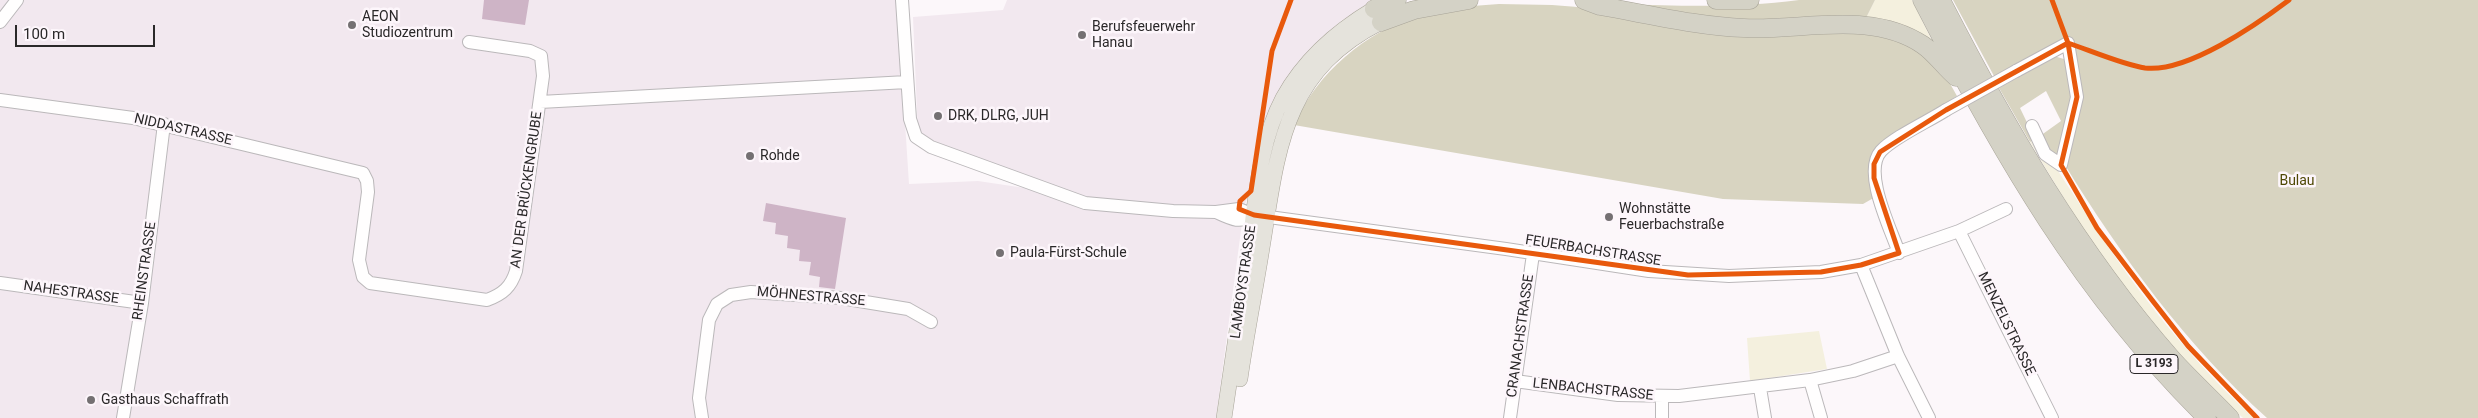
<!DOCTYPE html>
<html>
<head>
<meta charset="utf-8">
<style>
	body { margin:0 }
	#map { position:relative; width:2478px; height:418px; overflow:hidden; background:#fcf7fa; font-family:Roboto,sans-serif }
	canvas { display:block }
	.scale { position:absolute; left:15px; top:25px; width:140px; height:22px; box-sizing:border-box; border:2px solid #2a2829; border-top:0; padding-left:6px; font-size:15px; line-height:18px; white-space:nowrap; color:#2a2829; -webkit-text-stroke:4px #fdf6fb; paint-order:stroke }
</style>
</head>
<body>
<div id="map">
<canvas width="2478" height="418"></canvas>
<div class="scale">100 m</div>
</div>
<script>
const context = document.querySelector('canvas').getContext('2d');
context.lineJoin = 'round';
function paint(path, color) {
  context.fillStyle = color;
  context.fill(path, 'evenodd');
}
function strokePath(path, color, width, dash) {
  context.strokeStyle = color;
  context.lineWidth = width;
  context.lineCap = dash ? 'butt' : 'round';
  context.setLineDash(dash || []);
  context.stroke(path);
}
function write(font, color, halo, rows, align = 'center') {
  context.font = font + ' Roboto,sans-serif';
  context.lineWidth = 5;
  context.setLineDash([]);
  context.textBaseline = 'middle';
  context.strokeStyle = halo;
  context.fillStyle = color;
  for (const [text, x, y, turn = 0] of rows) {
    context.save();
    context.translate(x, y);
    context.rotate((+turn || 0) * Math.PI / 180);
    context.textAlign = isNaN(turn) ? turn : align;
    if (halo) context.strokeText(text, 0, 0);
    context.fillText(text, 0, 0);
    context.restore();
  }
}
paint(new Path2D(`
	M 0,0 L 897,0 L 909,184 L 978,181 L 1072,195 L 918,135 L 913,17 L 1003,10 L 1007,0 L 1381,0 L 1342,20 L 1316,44 L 1273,108 L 1244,208 L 1216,418 L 0,418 Z`), '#f2e8ef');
paint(new Path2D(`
	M 1875,0 L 1912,0 L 1935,47 L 1864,22 Z
	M 2035,139 C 2057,167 2075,198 2095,227 C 2137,292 2196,366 2254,418 L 2243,418 C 2221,397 2196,378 2177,355 C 2119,290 2074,216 2030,142 Z
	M 1819,331 L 1827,369 L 1750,381 L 1747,338 Z`), '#f4f0de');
paint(new Path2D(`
	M 1799,0 L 1875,0 L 1864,22 L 1763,26 L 1622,4 C 1681,6 1740,8 1799,0 Z
	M 1953,0 L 2478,0 L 2478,418 L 2267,418 C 2188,347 2120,255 2065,165 L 2080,98 L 2069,37 L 1994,76 Z
	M 1499,4 L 1552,5 L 1847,28 L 1902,38 L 1944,73 L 1957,96 L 1880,148 L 1877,196 L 1863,204 L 1723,199 L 1294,125 C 1317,73 1365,32 1420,15 C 1445,7 1473,6 1499,4 Z
	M 2054,56 L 2067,60 L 2075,97 L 2057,160 L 2047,153 L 2040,136 L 2061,121 L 2046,91 L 2020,108 L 2035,139 L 2030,142 L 1999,88 Z`), '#d8d4c1');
paint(new Path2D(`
	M 484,0 L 529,0 L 525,25 L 482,19 Z
	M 766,203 L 846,218 L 835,289 L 819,287 L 820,277 L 809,275 L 811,262 L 799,261 L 800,250 L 787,248 L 788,236 L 775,234 L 776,223 L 763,221 Z`), '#ceb4c6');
const minor = new Path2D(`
	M 902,0 L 910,119 L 916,137 L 931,147 L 1085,203 L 1173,211 L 1216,212 L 1239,209 L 1254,215 L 1506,249 L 1649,271 L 1729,276 L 1821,272 L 1861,265 L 1959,231 L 2006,209
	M 0,22 L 17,0
	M 2016,71 L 2068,43 L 2077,97 L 2061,165 L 2045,154 L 2032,126
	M 0,100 L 133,118 L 363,173 L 367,181 L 368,192 L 359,260 L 363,277 L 370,283 L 487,300 C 503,294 511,287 516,271 L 543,76 L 541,56 L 530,51 L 469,42
	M 540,102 L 907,82
	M 1216,212 C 1231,219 1239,224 1254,215
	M 1959,231 L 2052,418
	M 1899,253 C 1891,229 1862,172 1881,151 C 1894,137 1929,121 1946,110
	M 1861,265 L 1898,356 L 1929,418
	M 0,283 L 142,303
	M 1810,380 L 1821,418
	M 1515,381 L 1618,395 L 1679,396 L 1810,380 L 1853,371 L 1898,356
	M 1760,388 L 1765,418
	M 123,418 L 142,303 L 164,124
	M 702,418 L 699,398 L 709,320 L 717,304 L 731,295 L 751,292 L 841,298 L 908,309 L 931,322
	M 1510,418 L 1533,254
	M 1662,418 L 1662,397`);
const major = new Path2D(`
	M 1240,379 C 1246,336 1255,292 1262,248 C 1278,151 1282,72 1381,22
	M 1224,418 C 1232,362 1241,305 1249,249 C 1256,199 1259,143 1283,98 C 1304,60 1337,31 1374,9`);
const highway = new Path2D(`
	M 1584,0 L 1600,6 C 1647,14 1696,26 1744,28 C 1802,31 1871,10 1923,45 C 1936,54 1944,67 1956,77
	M 1716,0 L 1750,0
	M 1922,0 C 2001,154 2083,296 2207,418
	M 1941,0 C 2006,127 2077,250 2172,359 C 2190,379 2211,398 2230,418
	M 1374,9 L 1397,0
	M 1381,22 L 1414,10 L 1469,0`);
strokePath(minor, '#bbb8ba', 14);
strokePath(major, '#a8a498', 16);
strokePath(highway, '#a8a498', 19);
strokePath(minor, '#fffefe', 12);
strokePath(major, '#e5e3dc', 15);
strokePath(highway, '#d4d2c6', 18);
const minorBridge = new Path2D(`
	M 1946,110 L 2016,71`);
strokePath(minorBridge, '#bbb8ba', 14, []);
strokePath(minorBridge, '#fffefe', 12);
strokePath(new Path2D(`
	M 1291,0 L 1272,51 L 1251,191 L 1240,201 L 1239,209 L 1254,215 L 1688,275 L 1821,272 L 1861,265 L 1899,253 L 1874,178 L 1874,164 L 1880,152 L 1946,110 L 2068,43 C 2089,50 2124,65 2145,68 C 2187,73 2256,25 2289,0
	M 2052,0 L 2068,43 L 2077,97 L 2061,165 L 2097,228 L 2152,300 L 2188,346 L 2257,418`), '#e8590c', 5);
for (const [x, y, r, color] of [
	[352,25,5,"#747072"],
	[1082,35,5,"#747072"],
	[938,116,5,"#747072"],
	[750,156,5,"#747072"],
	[1609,217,5,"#747072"],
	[1000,253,5,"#747072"],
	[91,400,5,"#747072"]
]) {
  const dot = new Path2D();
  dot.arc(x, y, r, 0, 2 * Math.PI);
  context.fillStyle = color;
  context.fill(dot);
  strokePath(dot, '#fdf6fb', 2);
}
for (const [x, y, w] of [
	[2154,364,48]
]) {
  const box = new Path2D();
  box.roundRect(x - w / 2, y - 9.5, w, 19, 4);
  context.fillStyle = '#fdf6fb';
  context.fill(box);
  strokePath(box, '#2a2829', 1);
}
write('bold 12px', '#2a2829', null, [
	["L 3193",2154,364]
]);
write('14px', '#2a2829', '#fdf6fb', [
	["AEON",362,17],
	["Studiozentrum",362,33],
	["Berufsfeuerwehr",1092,27],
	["Hanau",1092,43],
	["DRK, DLRG, JUH",948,116],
	["Rohde",760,156],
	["Wohnstätte",1619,209],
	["Feuerbachstraße",1619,225],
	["Paula-Fürst-Schule",1010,253],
	["Gasthaus Schaffrath",101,400]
], 'left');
write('14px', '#2a2829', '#fdf6fb', [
	["NIDDASTRASSE",183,130,13],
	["AN DER BRÜCKENGRUBE",527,190,-82],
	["FEUERBACHSTRASSE",1593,251,9],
	["RHEINSTRASSE",145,271,-82],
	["LAMBOYSTRASSE",1244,282,-82],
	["NAHESTRASSE",71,293,8],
	["MÖHNESTRASSE",811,297,5],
	["MENZELSTRASSE",2006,324,64],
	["CRANACHSTRASSE",1521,336,-82],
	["LENBACHSTRASSE",1593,390,6]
]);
write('14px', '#4f4905', '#fdf6fb', [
	["Bulau",2297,181]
]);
</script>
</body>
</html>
